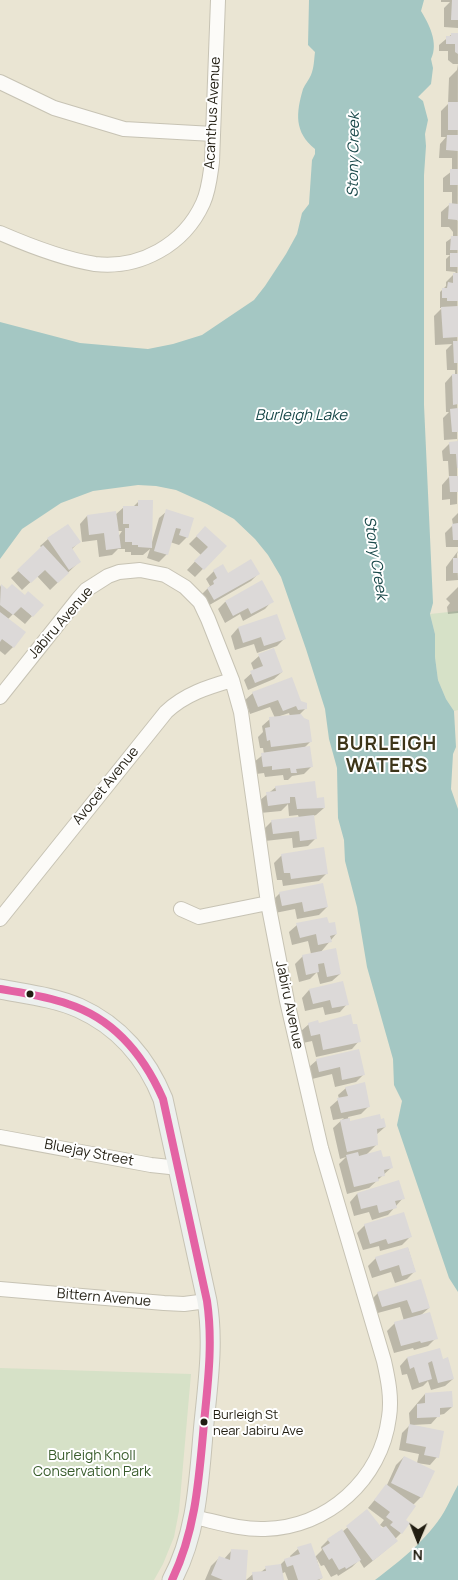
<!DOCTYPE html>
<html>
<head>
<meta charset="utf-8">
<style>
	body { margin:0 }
	#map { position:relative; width:458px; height:1580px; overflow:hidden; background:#eae5d3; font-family:Manrope,sans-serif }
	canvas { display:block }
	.north { position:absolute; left:393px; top:1515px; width:50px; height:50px; -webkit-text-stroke:4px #fff; paint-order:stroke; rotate:181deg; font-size:14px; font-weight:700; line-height:20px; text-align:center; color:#211d11 }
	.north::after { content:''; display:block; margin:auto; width:18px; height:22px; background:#211d11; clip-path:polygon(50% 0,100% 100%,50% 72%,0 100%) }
</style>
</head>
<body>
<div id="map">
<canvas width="458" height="1580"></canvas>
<div class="north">N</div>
</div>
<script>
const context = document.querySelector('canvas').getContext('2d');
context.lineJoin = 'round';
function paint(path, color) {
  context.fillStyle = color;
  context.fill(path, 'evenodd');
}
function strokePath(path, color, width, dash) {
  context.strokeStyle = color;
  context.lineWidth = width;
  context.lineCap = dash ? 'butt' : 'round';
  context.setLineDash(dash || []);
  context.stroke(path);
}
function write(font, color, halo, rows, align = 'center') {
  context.font = font + ' Manrope,sans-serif';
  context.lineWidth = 4;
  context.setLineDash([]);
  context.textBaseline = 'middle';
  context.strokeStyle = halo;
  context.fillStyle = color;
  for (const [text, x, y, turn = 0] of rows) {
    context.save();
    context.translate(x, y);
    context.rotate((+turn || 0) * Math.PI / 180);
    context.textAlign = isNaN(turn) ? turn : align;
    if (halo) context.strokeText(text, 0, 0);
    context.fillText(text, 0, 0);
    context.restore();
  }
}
paint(new Path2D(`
	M 458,611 L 458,710 L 454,711 L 446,699 L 438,680 L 435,657 L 435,634 L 430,614 Z
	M 0,1368 L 191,1374 L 179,1511 L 174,1537 L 163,1564 L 154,1580 L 0,1580 Z`), '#d6e1c7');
paint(new Path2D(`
	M 309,0 L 424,0 L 421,11 C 429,24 439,43 431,59 L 433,68 L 431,84 L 418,97 L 423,101 L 428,120 L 425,134 L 426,146 L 424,175 L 424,405 L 433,603 L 430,614 L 435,634 L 435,657 L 438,680 L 446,699 L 454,711 L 456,747 L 453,754 L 451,789 L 458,809 L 458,1292 L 449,1278 L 397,1125 L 402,1101 L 394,1085 L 393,1059 L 367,967 L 357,907 L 345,861 L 344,840 L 338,818 L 337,768 L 329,739 L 325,709 L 306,649 L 281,577 L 268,555 L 255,539 L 234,519 L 207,504 L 176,490 L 156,486 L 138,485 L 93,491 L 61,503 L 22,529 L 0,559 L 0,322 L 80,343 L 148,349 L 173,344 L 202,335 L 254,300 L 265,286 L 286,254 L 297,234 L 302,213 L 309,204 L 312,160 L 315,154 L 315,149 C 294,132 296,113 303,89 C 305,84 309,80 311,75 C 314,68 314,60 315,52 L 308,45 Z
	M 458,1485 L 458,1580 L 375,1580 C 400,1561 427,1540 444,1512 C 449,1503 453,1494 458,1485 Z`), '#a4c7c3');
paint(new Path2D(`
	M 441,0 L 458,0 L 458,28 L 444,27 L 444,8 L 450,2 L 441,2 Z
	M 452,34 L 458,35 L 457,512 L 457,504 L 450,505 L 450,499 L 442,500 L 442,485 L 449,477 L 448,461 L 443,461 L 442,451 L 450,443 L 457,442 L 457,439 L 444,440 L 443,418 L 449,412 L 446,412 L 445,383 L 452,375 L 455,375 L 455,370 L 447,370 L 446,350 L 452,344 L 435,345 L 434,316 L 442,308 L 440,308 L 440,292 L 446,286 L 446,282 L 456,272 L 446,271 L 446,259 L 450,255 L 446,255 L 446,242 L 453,237 L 453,232 L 449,227 L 441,227 L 441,212 L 449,205 L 452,205 L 452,192 L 443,192 L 443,178 L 452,171 L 452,158 L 439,158 L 440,144 L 446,137 L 441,137 L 441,111 L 448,104 L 449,78 L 457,70 L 458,64 L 453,64 L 448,60 L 448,51 L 439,51 L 439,45 Z
	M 139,501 L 152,542 L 159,518 L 167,511 L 192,518 L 187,537 L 179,545 L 170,542 L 167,554 L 159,562 L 147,558 L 150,549 L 143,555 L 131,555 L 131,552 L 125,552 L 125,549 L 118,549 L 112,555 L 99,557 L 97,540 L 82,542 L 80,524 L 87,516 L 115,515 L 124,507 L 133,507 ZM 118,531 L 122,531 L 118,537 Z
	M 458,513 L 458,547 L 446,547 L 445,533 L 453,525 L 452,519 Z
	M 205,528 L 225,546 L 195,577 L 187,570 L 201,555 L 189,544 Z
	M 48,539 L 79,542 L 71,550 L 79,562 L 50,590 L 37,576 L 22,590 L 11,578 L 42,548 L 40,546 Z
	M 458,551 L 457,554 L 458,580 L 446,581 L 446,567 Z
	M 223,566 L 228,574 L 258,574 L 251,581 L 206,607 L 200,596 L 210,586 L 206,579 L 214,571 Z
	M 1,585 L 32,616 L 25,624 L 13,614 L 8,619 L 13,647 L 5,655 L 0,651 L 0,587 Z
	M 458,587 L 458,613 L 448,614 L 447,607 L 450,603 L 446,599 Z
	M 272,601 L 265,609 L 243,621 L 240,614 L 225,623 L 218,609 L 225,602 Z
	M 238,628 L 285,638 L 277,646 L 257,653 L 254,644 L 235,650 L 231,636 Z
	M 273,650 L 282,672 L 274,679 L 248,690 L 244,680 L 254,671 L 251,663 L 259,656 Z
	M 253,693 L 300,702 L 306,708 L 300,714 L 310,742 L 304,748 L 312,766 L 304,774 L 292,776 L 288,780 L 284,780 L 283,775 L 265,777 L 264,773 L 256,774 L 254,762 L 264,754 L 263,748 L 260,748 L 258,737 L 263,732 L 262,726 L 270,719 L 275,718 L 270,707 L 250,714 L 245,700 ZM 289,713 L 290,716 L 280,716 Z
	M 276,787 L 316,799 L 324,808 L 316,815 L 313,816 L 315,839 L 308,846 L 293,848 L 292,838 L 265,841 L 264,829 L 272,821 L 299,818 L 298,815 L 289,816 L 288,804 L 281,811 L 260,813 L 259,801 Z
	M 282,855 L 327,873 L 319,881 L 283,886 L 282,880 L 277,880 L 274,863 Z
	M 280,893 L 327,907 L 319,915 L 297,919 L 295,909 L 275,913 L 272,901 Z
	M 297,925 L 328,925 L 336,934 L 320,953 L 340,974 L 332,981 L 320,984 L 317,972 L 310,979 L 299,982 L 295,964 L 303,956 L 311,954 L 308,941 L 292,945 L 289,932 Z
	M 309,990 L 347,1004 L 340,1012 L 325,1015 L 323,1007 L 305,1011 L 302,998 Z
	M 309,1024 L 352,1026 L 359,1041 L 352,1049 L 316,1057 L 312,1041 L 303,1043 L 301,1031 Z
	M 358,1051 L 363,1075 L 356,1082 L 335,1087 L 332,1074 L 312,1079 L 309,1067 L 317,1060 Z
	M 346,1088 L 369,1106 L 361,1114 L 348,1117 L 349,1122 L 385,1127 L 376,1135 L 377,1144 L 366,1155 L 392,1167 L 369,1188 L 347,1194 L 339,1164 L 346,1157 L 340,1159 L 333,1128 L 344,1118 L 333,1120 L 330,1107 L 339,1099 L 338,1095 Z
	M 398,1182 L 403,1198 L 388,1215 L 372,1220 L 369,1212 L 354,1216 L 350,1202 L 357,1194 Z
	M 365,1225 L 410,1237 L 402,1245 L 380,1251 L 379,1246 L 363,1250 L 357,1233 Z
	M 408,1248 L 415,1271 L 407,1279 L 395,1283 L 391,1272 L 372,1278 L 368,1266 L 376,1258 Z
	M 420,1280 L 429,1308 L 420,1316 L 436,1338 L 428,1346 L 414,1350 L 413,1348 L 394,1353 L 387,1331 L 395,1323 L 404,1321 L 400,1307 L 374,1314 L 370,1301 L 378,1293 Z
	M 439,1349 L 442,1360 L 453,1379 L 445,1386 L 431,1390 L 428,1381 L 423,1386 L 412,1390 L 407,1374 L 402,1375 L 400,1366 L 407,1358 Z
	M 425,1394 L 452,1407 L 444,1414 L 439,1415 L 431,1424 L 412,1425 L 437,1457 L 430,1465 L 417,1463 L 419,1454 L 399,1450 L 402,1433 L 410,1425 L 409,1413 Z
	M 404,1457 L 421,1497 L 413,1505 L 404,1520 L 401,1533 L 395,1539 L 397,1541 L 364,1568 L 359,1560 L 352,1567 L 338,1576 L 337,1574 L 331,1577 L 324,1565 L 321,1566 L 316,1557 L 322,1578 L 319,1580 L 288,1580 L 285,1572 L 281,1574 L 282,1580 L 246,1580 L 253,1574 L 261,1572 L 266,1568 L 279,1566 L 285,1560 L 291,1558 L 290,1556 L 298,1549 L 315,1557 L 322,1550 L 321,1547 L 328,1540 L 342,1532 L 367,1511 L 382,1530 L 384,1528 L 380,1525 L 384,1520 L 368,1508 L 387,1485 L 396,1465 Z
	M 232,1550 L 244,1580 L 205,1580 L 211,1566 L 219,1558 L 224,1559 Z`), '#0003');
paint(new Path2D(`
	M 452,0 L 458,0 L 458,20 L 451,20 Z
	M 451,33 L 458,33 L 458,54 L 455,52 L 455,44 L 446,44 L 446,36 L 451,36 Z
	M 448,102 L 458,102 L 458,130 L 448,130 Z
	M 447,135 L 458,135 L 458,151 L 446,150 Z
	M 450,169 L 458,169 L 458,185 L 450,185 Z
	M 449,203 L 458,204 L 458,221 L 457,220 L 448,219 Z
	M 451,236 L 458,236 L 458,250 L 450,250 Z
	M 450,253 L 458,253 L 458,267 L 450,267 Z
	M 453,273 L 458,273 L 458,301 L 447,301 L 447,298 L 442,298 L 442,288 L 447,288 L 448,282 L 453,283 Z
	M 458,306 L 458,337 L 443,338 L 441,307 Z
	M 453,341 L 458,341 L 458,363 L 454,363 Z
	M 452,374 L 458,374 L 458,404 L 453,405 Z
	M 458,408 L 458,432 L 452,432 L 450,409 Z
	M 458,441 L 458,468 L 457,468 L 456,454 L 450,454 L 449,442 Z
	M 449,476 L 458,476 L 458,492 L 450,492 Z
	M 138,500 L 153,500 L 152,548 L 138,547 L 138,545 L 132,545 L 132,542 L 125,542 L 125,528 L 129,528 L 129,524 L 123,524 L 123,506 L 138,506 Z
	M 166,509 L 194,518 L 188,538 L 179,535 L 181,529 L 176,528 L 168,555 L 154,551 Z
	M 116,511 L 121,548 L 106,550 L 104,533 L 89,535 L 87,515 Z
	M 458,523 L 458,540 L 453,540 L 452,524 Z
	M 68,524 L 81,542 L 72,548 L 81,562 L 69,570 L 47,538 Z
	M 205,526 L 227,546 L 204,570 L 194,561 L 208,547 L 196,536 Z
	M 43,545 L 69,573 L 58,583 L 45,570 L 31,583 L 17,570 Z
	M 453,558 L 458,558 L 458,573 L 453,573 Z
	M 251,559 L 260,574 L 214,600 L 207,588 L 214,584 L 213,581 L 217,578 L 213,570 L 223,564 L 228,573 Z
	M 262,580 L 274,602 L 251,614 L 248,608 L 233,616 L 225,601 Z
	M 1,584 L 7,589 L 12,584 L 25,595 L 28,591 L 44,605 L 33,617 L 21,607 L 13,615 L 0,605 Z
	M 0,612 L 26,632 L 14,648 L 2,639 L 0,642 Z
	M 277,614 L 286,639 L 264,646 L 261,637 L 243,643 L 238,627 Z
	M 274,648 L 283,672 L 255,683 L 250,671 L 263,666 L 258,654 Z
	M 292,677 L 301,701 L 307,703 L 307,709 L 298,710 L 296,706 L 283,711 L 278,700 L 258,707 L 252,692 Z
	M 301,714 L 304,718 L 309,720 L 312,742 L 271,747 L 270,740 L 267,741 L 265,728 L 270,727 L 269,717 Z
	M 310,746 L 313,767 L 296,769 L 297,773 L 291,773 L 290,768 L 272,770 L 272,766 L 263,767 L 261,753 Z
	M 315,781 L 317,798 L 324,797 L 325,808 L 297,809 L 295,797 L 290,797 L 290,803 L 268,806 L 266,792 L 276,791 L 275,786 Z
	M 314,815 L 317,839 L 300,841 L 299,831 L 273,834 L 271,820 Z
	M 324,847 L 328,874 L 291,879 L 290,873 L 284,873 L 281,854 Z
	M 323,883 L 328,907 L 304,912 L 302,902 L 282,906 L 279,892 Z
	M 327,917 L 329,923 L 335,922 L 337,934 L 330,936 L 332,942 L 318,945 L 316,934 L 300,938 L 296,923 Z
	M 336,948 L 341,974 L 327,977 L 324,963 L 318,964 L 319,972 L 306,975 L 302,955 Z
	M 343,981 L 349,1005 L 332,1008 L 330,1000 L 313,1004 L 309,989 Z
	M 351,1014 L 353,1024 L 357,1024 L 361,1042 L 323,1050 L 320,1034 L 311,1036 L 308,1023 L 318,1020 L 319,1023 Z
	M 359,1049 L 365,1075 L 342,1080 L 340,1067 L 319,1072 L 316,1059 Z
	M 365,1082 L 370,1107 L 341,1113 L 337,1098 L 348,1096 L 345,1087 Z
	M 380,1114 L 381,1119 L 384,1118 L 386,1127 L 377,1129 L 378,1145 L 347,1152 L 340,1120 L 350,1118 L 350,1121 Z
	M 381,1150 L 383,1157 L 390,1156 L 393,1168 L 384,1170 L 385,1176 L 378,1177 L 379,1181 L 354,1187 L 346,1155 L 358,1152 L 359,1156 Z
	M 399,1180 L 405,1199 L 395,1201 L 397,1208 L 379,1213 L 377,1205 L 361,1209 L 357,1193 Z
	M 404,1212 L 412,1237 L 388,1244 L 386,1239 L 370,1244 L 364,1224 Z
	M 408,1247 L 416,1272 L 402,1276 L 399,1265 L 380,1271 L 375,1257 Z
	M 421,1279 L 430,1308 L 412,1313 L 407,1300 L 382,1307 L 377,1292 Z
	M 430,1312 L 438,1339 L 421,1343 L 420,1341 L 401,1346 L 394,1322 Z
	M 440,1348 L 443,1359 L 448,1357 L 454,1379 L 438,1383 L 432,1361 L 428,1363 L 432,1379 L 419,1383 L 414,1367 L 410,1369 L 407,1357 Z
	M 452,1391 L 453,1407 L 440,1408 L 440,1417 L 417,1418 L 417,1404 L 425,1403 L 425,1393 Z
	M 409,1424 L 444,1431 L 439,1458 L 424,1455 L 426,1447 L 406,1443 Z
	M 404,1456 L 435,1471 L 422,1498 L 391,1483 Z
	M 386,1484 L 416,1506 L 406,1520 L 410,1523 L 402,1534 L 390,1525 L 393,1522 L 386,1517 L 390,1512 L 374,1500 Z
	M 367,1509 L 382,1528 L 386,1526 L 398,1541 L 373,1561 L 346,1526 Z
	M 342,1529 L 361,1560 L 346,1569 L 345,1567 L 339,1570 L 332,1558 L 329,1560 L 322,1548 L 330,1543 L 327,1539 Z
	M 311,1543 L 323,1578 L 317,1580 L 298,1580 L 293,1565 L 287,1567 L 284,1559 L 300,1554 L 297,1547 Z
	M 231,1549 L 248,1550 L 246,1580 L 223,1580 L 211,1575 L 219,1556 L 230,1560 Z
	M 281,1564 L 284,1580 L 253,1580 L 252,1572 L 266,1571 L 265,1566 Z`), '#dcd9d8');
const street = new Path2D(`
	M 0,82 L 54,108 L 124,129 L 213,134
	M 0,233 C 30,246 63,259 95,264 C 140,269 184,245 203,203 C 209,190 210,176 212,162 L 218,0
	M 0,697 L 78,599 L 86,590 L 108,576 L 119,572 L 140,570 L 165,575 L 185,587 L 200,602 L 208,619 L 232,680 L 241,712 L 268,903 L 287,1001 L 321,1148 L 384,1361 C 388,1379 392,1398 389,1417 C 381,1480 328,1527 265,1529 C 241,1530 217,1522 194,1517
	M 181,909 L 199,917 L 268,903
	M 0,919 L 166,712 C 185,694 208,687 232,680
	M 0,1137 L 151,1165 L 179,1168
	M 0,1289 L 164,1303 L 184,1304 L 207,1301`);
const secondary = new Path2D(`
	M 0,989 C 26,994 54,997 79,1008 C 119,1026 147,1059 163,1099 L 207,1301 C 214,1341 208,1383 204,1423 C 199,1476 198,1532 172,1580`);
strokePath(street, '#c7c3b4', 16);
strokePath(secondary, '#c7c3b4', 21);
strokePath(street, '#fcfbf8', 14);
strokePath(secondary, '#edf0ee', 19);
strokePath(new Path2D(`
	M 0,989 C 23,993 46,996 68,1004 C 114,1019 144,1056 163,1099 L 207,1301 C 213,1342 208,1382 204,1423 C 199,1478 196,1530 172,1580`), '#e463a4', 8);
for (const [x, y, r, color] of [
	[30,994,4.5,"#211d11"],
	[204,1422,4.5,"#211d11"]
]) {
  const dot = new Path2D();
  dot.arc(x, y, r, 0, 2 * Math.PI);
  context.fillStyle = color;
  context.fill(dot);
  strokePath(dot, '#fff', 2);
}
write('13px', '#211d11', '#fff', [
	["Burleigh St",213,1415],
	["near Jabiru Ave",213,1431]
], 'left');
write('14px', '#211d11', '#fff', [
	["Acanthus Avenue",213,113,-87],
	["Jabiru Avenue",61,623,-49],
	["Avocet Avenue",106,786,-51],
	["Jabiru Avenue",289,1005,78],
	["Bluejay Street",89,1153,11],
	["Bittern Avenue",104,1298,5]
]);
write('14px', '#395c2c', '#fff', [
	["Burleigh Knoll",92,1456],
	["Conservation Park",92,1472]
]);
write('italic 15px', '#174748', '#fff', [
	["Stony Creek",354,155,-89],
	["Burleigh Lake",301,416],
	["Stony Creek",375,558,81]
]);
context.letterSpacing = '1px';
write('bold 19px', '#3d3519', '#fff', [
	["BURLEIGH",387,745],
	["WATERS",387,767]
]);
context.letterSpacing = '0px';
</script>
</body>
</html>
